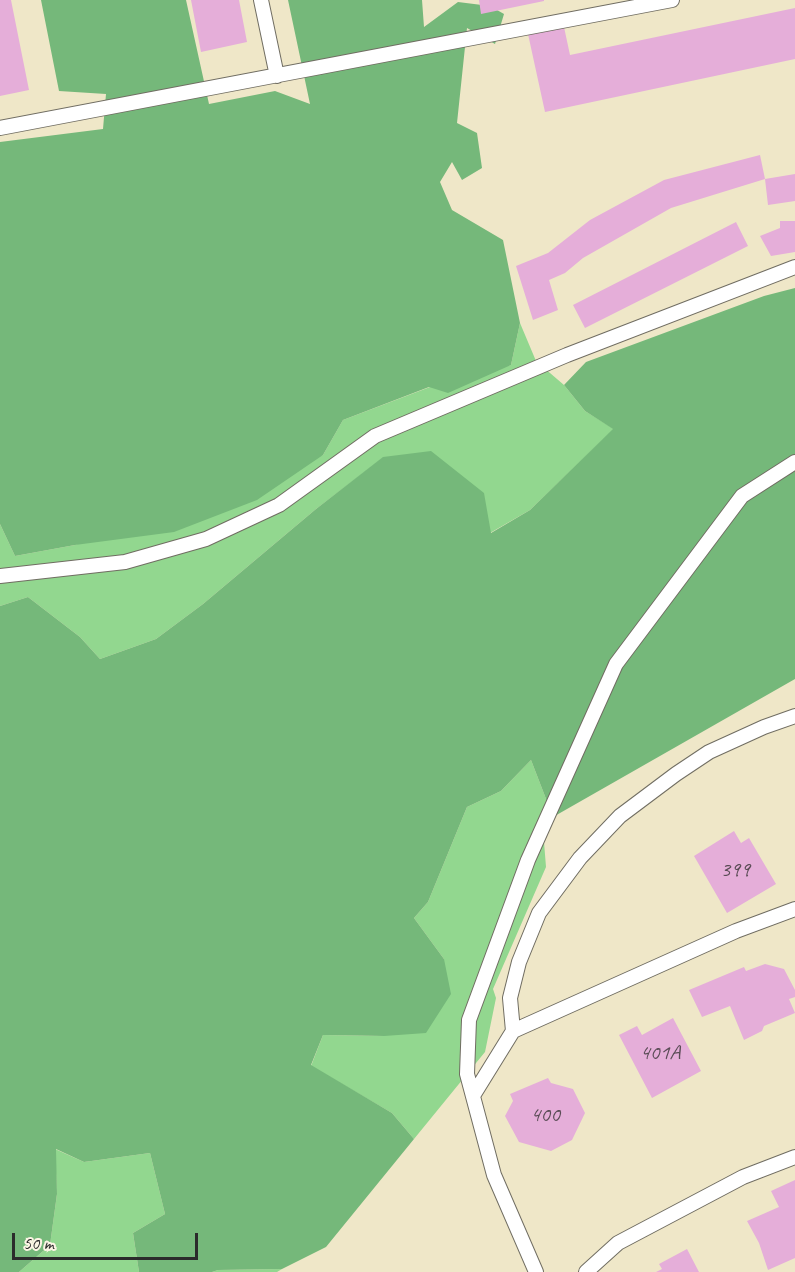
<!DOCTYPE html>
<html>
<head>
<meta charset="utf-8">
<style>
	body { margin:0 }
	#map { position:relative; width:795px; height:1272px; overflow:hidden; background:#efe7c8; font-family:Caveat,sans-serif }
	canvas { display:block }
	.scale { position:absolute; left:12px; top:1233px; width:186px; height:27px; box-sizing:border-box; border:3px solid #2b2b2b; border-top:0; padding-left:8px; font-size:18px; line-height:21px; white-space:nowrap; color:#2b2b2b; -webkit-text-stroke:4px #fcf5e5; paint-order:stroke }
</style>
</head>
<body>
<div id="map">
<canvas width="795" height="1272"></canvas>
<div class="scale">50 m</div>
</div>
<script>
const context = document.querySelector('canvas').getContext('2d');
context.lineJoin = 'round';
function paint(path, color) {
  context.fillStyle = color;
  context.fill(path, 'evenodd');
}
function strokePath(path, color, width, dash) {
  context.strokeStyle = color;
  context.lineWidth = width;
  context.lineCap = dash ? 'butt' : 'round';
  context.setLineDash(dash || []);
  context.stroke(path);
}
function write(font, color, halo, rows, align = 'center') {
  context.font = font + ' Caveat,sans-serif';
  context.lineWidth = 6;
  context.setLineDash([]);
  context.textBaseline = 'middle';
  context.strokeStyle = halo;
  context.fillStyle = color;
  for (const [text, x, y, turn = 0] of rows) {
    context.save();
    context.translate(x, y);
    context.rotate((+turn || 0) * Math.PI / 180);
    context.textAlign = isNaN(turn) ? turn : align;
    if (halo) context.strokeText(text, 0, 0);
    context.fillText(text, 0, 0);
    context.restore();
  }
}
paint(new Path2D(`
	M 520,323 L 536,361 L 564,385 L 585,411 L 614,429 L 530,510 L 490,533 L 383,458 L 316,509 L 203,604 L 156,639 L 100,659 L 80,637 L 28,597 L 0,606 L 0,524 L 15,556 L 75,545 L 323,455 L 343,420 L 430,387 L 511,365 Z
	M 531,760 L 553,817 L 544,842 L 546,867 L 493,989 L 496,998 L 485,1052 L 414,1139 L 392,1113 L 311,1066 L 323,1035 L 384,1036 L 444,959 L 414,918 L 428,902 L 467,807 L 501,791 Z
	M 55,1149 L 84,1162 L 150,1153 L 165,1214 L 133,1233 L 139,1272 L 19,1272 L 50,1245 L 57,1194 Z
	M 282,1269 L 277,1272 L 212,1272 L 218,1270 Z`), '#92d78f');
paint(new Path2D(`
	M 41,0 L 186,0 L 209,104 L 275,91 L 310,104 L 288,0 L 422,0 L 424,27 L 458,2 L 490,6 L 504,14 L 495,44 L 467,28 L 457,123 L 477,133 L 482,168 L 462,180 L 452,162 L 440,182 L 452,210 L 503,240 L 520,323 L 511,365 L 448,393 L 429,387 L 343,420 L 323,455 L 257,500 L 174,532 L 75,545 L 15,556 L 0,524 L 0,142 L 103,129 L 106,94 L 59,91 Z
	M 795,288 L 795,679 L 553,817 L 531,760 L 501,791 L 467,807 L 428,902 L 414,918 L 444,959 L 451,994 L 426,1033 L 384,1036 L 323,1035 L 311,1065 L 392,1113 L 414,1139 L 326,1247 L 282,1269 L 218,1270 L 212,1272 L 139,1272 L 133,1233 L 165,1214 L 150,1153 L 84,1162 L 56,1149 L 57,1194 L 50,1245 L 19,1272 L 0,1272 L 0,606 L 28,597 L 80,637 L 100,659 L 156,639 L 203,604 L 316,509 L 383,457 L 431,451 L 484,493 L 491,533 L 530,510 L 613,429 L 585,411 L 564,385 L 586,362 L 764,296 Z`), '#75b87a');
paint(new Path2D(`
	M 0,0 L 11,0 L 29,90 L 0,96 Z
	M 191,0 L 239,0 L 247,42 L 201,52 Z
	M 479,0 L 544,0 L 544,1 L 481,14 Z
	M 795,8 L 795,59 L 545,112 L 528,34 L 564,27 L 570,55 Z
	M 760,155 L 765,179 L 671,208 L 583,258 L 565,273 L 549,280 L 558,310 L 533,320 L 516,266 L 548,253 L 590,220 L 664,180 Z
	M 795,174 L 795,201 L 768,205 L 765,179 Z
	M 780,221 L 795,221 L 795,252 L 771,256 L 760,236 L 780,228 Z
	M 736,222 L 748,246 L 585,328 L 573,305 Z
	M 734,831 L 741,843 L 749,838 L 776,884 L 727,913 L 694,856 Z
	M 765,964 L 784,969 L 795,990 L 795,997 L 789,999 L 795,1013 L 764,1026 L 762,1031 L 744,1040 L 730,1006 L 702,1017 L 689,990 L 744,967 L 746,971 Z
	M 673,1018 L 701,1071 L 652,1098 L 619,1035 L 637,1026 L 642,1035 Z
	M 548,1078 L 551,1083 L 573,1089 L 585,1113 L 572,1140 L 551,1151 L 519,1142 L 505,1116 L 513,1101 L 510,1094 Z
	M 795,1180 L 795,1258 L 768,1270 L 759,1243 L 747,1221 L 779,1207 L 771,1191 Z
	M 687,1249 L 699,1272 L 656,1272 L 662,1269 L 659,1264 Z`), '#e5aed9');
const service = new Path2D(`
	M 261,0 L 277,76
	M 0,128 L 672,0
	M 0,576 L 125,562 L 206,539 L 279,505 L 375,436 L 567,355 L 795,267
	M 513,1031 L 510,998 L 519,962 L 539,913 L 580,858 L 620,816 L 676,774 L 709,752 L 764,727 L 795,716
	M 474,1094 L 513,1031 L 736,931 L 795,909
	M 536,1272 L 494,1175 L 467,1074 L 469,1020 L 528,860 L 616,664 L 742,496 L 795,462
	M 586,1272 L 618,1243 L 743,1177 L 795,1157`);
strokePath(service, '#706d62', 16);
strokePath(service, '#fff', 14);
write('22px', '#5a4c56', null, [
	["399",735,870],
	["401А",660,1053],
	["400",545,1115]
]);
</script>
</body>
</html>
